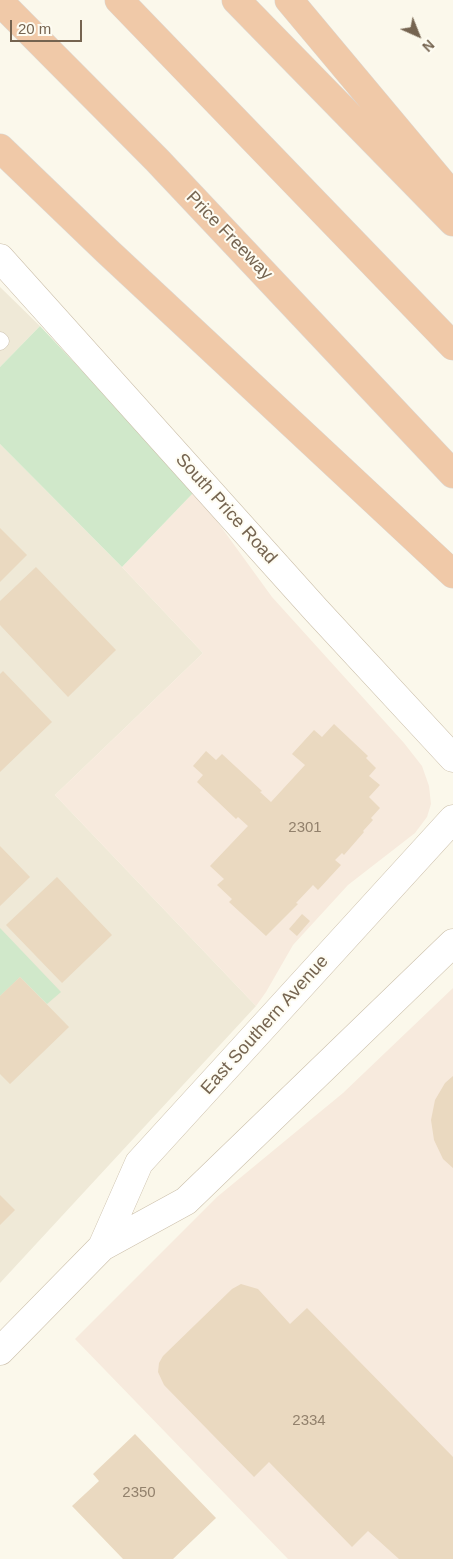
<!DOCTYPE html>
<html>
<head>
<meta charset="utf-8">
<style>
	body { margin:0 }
	#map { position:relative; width:453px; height:1559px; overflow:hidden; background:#fbf8eb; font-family:Arial,sans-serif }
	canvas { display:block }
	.north { position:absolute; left:393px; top:10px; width:50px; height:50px; -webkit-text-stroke:4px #fefcf2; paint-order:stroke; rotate:136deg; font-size:14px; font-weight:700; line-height:20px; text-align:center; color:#756450 }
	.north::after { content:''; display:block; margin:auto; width:18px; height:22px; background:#756450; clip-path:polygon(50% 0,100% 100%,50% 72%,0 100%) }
	.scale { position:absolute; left:10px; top:20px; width:72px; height:22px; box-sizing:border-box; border:2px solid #756450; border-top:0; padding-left:6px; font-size:15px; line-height:18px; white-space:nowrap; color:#756450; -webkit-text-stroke:4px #fefcf2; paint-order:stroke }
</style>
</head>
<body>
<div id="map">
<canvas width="453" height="1559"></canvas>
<div class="north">N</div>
<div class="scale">20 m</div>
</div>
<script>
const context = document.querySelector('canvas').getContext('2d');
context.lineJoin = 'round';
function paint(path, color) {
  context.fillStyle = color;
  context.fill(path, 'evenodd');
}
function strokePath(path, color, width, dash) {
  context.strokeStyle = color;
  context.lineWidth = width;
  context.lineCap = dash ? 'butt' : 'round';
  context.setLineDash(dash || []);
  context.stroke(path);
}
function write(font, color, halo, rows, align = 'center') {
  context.font = font + ' Arial,sans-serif';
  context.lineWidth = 4;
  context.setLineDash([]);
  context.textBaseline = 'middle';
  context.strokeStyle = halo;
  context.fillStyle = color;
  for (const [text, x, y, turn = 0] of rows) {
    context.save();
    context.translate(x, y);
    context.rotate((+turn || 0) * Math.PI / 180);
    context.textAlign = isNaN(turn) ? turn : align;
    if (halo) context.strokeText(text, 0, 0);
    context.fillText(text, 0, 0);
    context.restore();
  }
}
paint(new Path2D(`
	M 0,287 L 40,326 L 0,367 Z
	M 0,444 L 122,567 L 203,653 L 55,795 L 256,1006 L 0,1283 Z`), '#efe9d7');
paint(new Path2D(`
	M 195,491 L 272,597 L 404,743 L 422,766 L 429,786 L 431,804 L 427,817 L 415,833 L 348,885 L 293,945 L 266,992 L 256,1006 L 55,795 L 203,653 L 122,567 Z
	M 453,988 L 453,1559 L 288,1559 L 75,1339 L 217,1197 L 343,1093 Z`), '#f7eadd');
paint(new Path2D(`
	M 40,326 L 195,491 L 122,567 L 0,444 L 0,367 Z
	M 0,928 L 61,992 L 47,1004 L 20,977 L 0,996 Z`), '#d0e8ca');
paint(new Path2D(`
	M 0,528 L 27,555 L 0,582 Z
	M 36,567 L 116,650 L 68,697 L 0,625 L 0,601 Z
	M 3,671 L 52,722 L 0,772 L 0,674 Z
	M 334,724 L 368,756 L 366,758 L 376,768 L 369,776 L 380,785 L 369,797 L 380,808 L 371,818 L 373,820 L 363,831 L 364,832 L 344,855 L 342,853 L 335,860 L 341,865 L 318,890 L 313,885 L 296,903 L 298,904 L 266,936 L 229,902 L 232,899 L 217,885 L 224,879 L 210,866 L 248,826 L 238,817 L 236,819 L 197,782 L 203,775 L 193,766 L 206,751 L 216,760 L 222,754 L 262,791 L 260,792 L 271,802 L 305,765 L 292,754 L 314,730 L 322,737 Z
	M 0,846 L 30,877 L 0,906 Z
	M 57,877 L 112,935 L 62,983 L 6,925 Z
	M 302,914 L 310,921 L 297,936 L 289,929 Z
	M 20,977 L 69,1027 L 10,1084 L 0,1074 L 0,996 Z
	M 453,1076 L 453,1168 L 443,1159 L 434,1140 L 431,1120 L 435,1100 L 445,1083 Z
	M 0,1195 L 15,1210 L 0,1225 Z
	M 241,1284 L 258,1289 L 290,1324 L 307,1308 L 453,1457 L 453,1559 L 399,1559 L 368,1531 L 352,1547 L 269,1462 L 254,1477 L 164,1385 L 158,1372 L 159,1363 L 163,1356 L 232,1289 Z
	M 135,1434 L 216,1518 L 173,1559 L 123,1559 L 72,1506 L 99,1481 L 93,1474 Z`), '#ead9c0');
const service = new Path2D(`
	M 0,339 L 2,341 L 0,343`);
const secondary = new Path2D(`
	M 0,258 L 316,610 L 453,758
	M 102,1247 L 139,1163 L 453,819
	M 0,1351 L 102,1247 L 186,1201 L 453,943`);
const motorway = new Path2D(`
	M 119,0 L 453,346
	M 236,0 L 453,222
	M 289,0 L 453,196
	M 0,2 L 157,160 L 453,474
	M 0,148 L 107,251 L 453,574`);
strokePath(service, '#cbc0af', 15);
strokePath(secondary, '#cbbfaa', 29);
strokePath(motorway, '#dbd7d2', 29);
strokePath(service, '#fff', 14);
strokePath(secondary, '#fff', 28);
strokePath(motorway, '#f0c9a8', 28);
write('15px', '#92816c', null, [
	["2301",305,828],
	["2334",309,1421],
	["2350",139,1493]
]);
write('18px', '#756450', '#fefcf2', [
	["Price Freeway",229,236,46],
	["South Price Road",226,509,48],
	["East Southern Avenue",265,1025,-48]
]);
</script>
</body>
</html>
